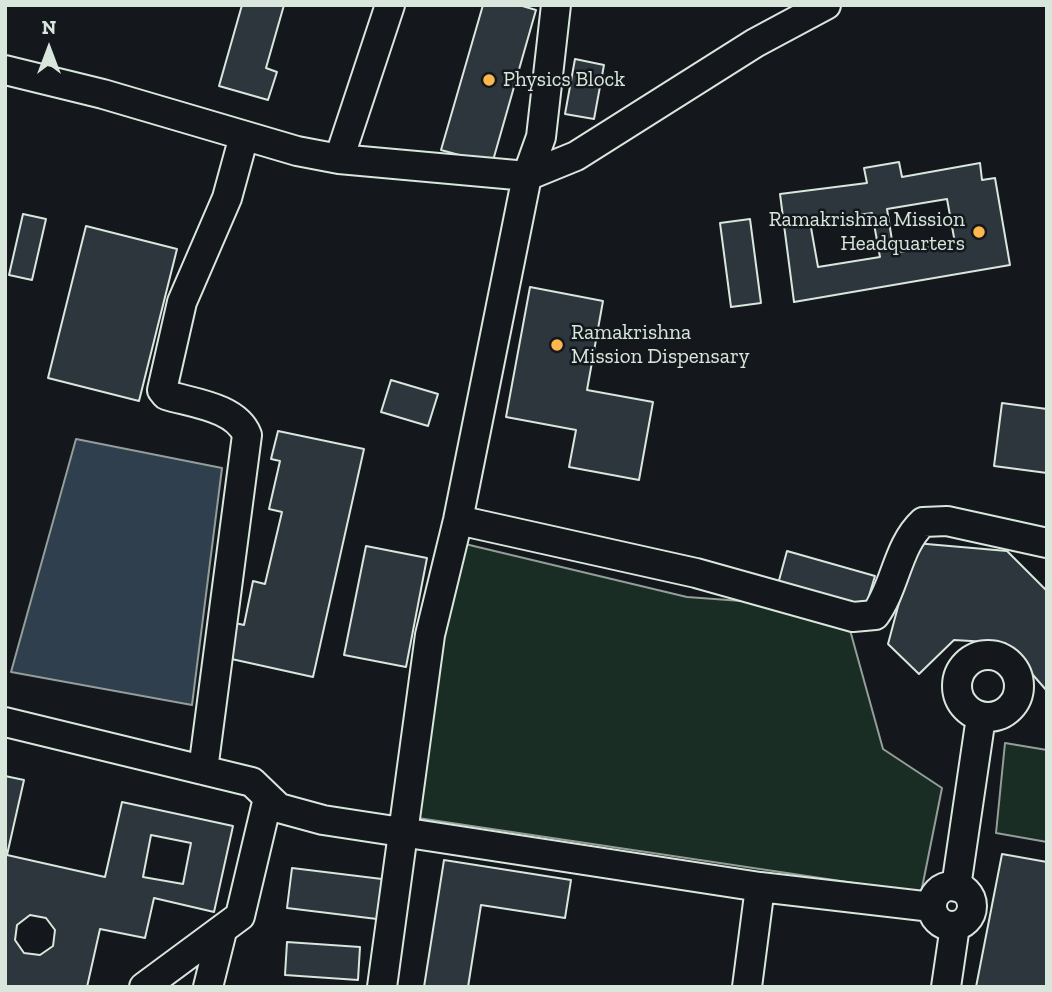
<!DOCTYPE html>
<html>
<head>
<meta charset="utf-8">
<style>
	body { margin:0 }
	#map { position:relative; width:1052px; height:992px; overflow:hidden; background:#14181c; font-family:"Zilla Slab",serif }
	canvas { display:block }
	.frame { position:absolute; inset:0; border:7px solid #d8e6dc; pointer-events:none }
	.north { position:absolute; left:14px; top:14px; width:70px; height:70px; -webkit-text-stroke:5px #14181c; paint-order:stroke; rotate:0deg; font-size:19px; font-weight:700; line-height:28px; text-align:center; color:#d8e6dc }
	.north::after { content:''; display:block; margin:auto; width:24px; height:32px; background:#d8e6dc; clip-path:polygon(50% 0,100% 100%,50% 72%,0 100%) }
</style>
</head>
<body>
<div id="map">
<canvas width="1052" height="992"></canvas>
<div class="frame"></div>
<div class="north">N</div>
</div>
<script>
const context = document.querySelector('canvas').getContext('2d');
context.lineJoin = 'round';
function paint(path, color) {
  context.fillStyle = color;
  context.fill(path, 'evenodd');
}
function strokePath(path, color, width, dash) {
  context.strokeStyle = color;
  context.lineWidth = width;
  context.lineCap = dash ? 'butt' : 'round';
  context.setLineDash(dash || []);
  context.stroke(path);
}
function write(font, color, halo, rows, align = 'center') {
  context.font = font + ' "Zilla Slab",serif';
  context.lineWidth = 5;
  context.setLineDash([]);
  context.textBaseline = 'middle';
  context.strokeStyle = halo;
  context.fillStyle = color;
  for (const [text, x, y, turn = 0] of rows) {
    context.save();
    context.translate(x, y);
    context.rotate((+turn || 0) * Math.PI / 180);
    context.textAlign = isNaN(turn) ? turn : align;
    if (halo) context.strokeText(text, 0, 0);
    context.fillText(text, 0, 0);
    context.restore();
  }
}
const green = new Path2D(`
	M 461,543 L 687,597 L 769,603 L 850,630 L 883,749 L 942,788 L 921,893 L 418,818 L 440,638 Z
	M 1005,743 L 1047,750 L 1047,842 L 996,833 Z`);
paint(green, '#1a2d24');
strokePath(green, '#939e99', 2);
const water = new Path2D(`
	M 76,439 L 222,468 L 192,705 L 11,672 Z`);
paint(water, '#2f3f4d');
strokePath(water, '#939e99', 2);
const building = new Path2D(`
	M 242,5 L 284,5 L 266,68 L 277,72 L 268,100 L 219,86 Z
	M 483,5 L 519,5 L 536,10 L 492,164 L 441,150 Z
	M 575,59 L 604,65 L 594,119 L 565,114 Z
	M 899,162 L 902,177 L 980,163 L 982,180 L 995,178 L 1010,265 L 794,302 L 780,194 L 867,183 L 864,168 ZM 947,199 L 955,243 L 894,253 L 887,209 ZM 872,213 L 880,257 L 818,267 L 810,222 Z
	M 23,214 L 46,219 L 32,280 L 9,275 Z
	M 750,219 L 761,303 L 731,307 L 720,223 Z
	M 86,226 L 177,249 L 139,401 L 48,378 Z
	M 530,287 L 603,301 L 587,390 L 653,402 L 639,480 L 569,467 L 576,430 L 506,417 Z
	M 391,380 L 438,394 L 428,426 L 381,412 Z
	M 1002,403 L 1047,409 L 1047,473 L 994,466 Z
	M 278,431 L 364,449 L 313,677 L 227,658 L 235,623 L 244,625 L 253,581 L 265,584 L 282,512 L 269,509 L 280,461 L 271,459 Z
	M 915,543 L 1007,551 L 1047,591 L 1047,691 L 1005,643 L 954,640 L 919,674 L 888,644 Z
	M 366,546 L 427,558 L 406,667 L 344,655 Z
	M 787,551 L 875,576 L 865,609 L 778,584 Z
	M 5,776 L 24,780 L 7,855 L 105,877 L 122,802 L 233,826 L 214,912 L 154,898 L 145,938 L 100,929 L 87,987 L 5,987 ZM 151,835 L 191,843 L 183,884 L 143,877 ZM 30,915 L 46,918 L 55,930 L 53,946 L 40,955 L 24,953 L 15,940 L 17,925 Z
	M 1002,854 L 1047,862 L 1047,987 L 976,987 Z
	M 444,860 L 571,880 L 565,918 L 481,905 L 468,987 L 424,987 Z
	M 292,868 L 382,879 L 377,919 L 287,908 Z
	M 287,942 L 360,947 L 358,980 L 285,975 Z`);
paint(building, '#2c363c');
strokePath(building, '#d8e6dc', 2);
const minor = new Path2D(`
	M 5,70 L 103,94 L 297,151 L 339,159 L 527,176 L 576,156 L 755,43 L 826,5
	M 339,159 L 390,5
	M 458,520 L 696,573 L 853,617 L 875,615 C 896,586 897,546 923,522 L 947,521 L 1047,543
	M957 686a31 31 0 1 1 62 0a31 31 0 1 1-62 0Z
	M 5,722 L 252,782 L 279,808 L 323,820 L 760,887 L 932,907
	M 203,770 L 247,435 C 236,407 192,403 166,395 L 162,390 L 182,302 L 227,198 L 244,136
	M932 906a20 20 0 1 1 40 0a20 20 0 1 1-40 0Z
	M 956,887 L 981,717
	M 144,987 L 240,916 L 268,798
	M 208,987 L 222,931
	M 382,987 L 430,635 L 458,520 L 527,176 L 541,137 L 556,5
	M 747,987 L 760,887
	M 946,987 L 955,926`);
strokePath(minor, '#d8e6dc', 32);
strokePath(minor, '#14181c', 28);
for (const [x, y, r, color] of [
	[489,80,7,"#ffb74d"],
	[979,232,7,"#ffb74d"],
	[557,345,7,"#ffb74d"]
]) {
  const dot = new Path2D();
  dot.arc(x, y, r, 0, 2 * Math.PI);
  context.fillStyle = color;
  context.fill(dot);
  strokePath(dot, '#14181c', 2.5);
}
write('21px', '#d8e6dc', '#14181c', [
	["Physics Block",503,80],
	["Ramakrishna Mission",965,220,"right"],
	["Headquarters",965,244,"right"],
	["Ramakrishna",571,333],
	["Mission Dispensary",571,357]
], 'left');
</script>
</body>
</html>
